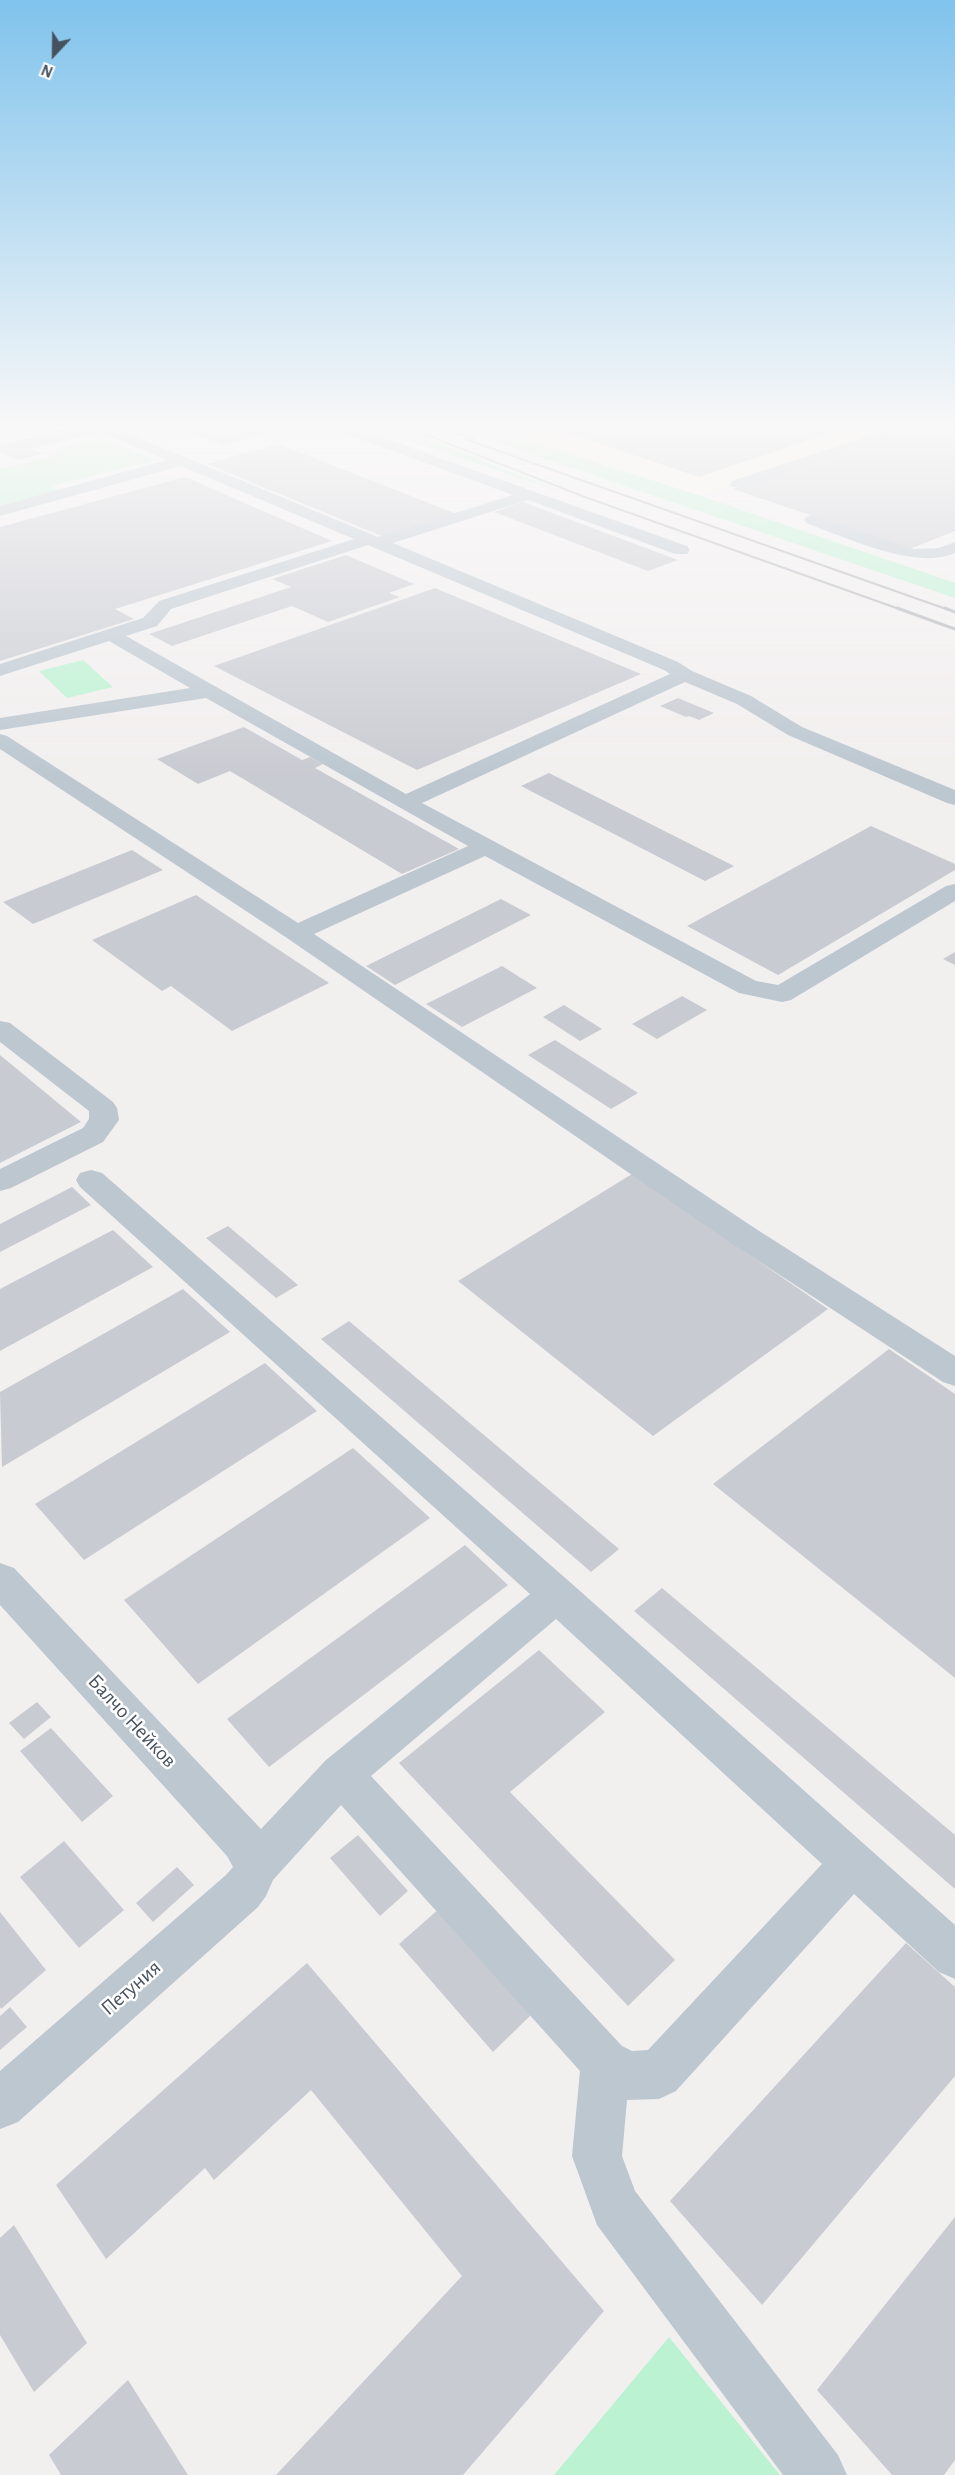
<!DOCTYPE html>
<html>
<head>
<meta charset="utf-8">
<style>
	body { margin:0 }
	#map { position:relative; width:955px; height:2475px; overflow:hidden; background:#f2efef; font-family:"Alegreya Sans",sans-serif }
	canvas { display:block }
	.north { position:absolute; left:24px; top:24px; width:60px; height:60px; -webkit-text-stroke:4px #fff; paint-order:stroke; rotate:202deg; font-size:16px; font-weight:700; line-height:24px; text-align:center; color:#46525f }
	.north::after { content:''; display:block; margin:auto; width:21px; height:27px; background:#46525f; clip-path:polygon(50% 0,100% 100%,50% 72%,0 100%) }
</style>
</head>
<body>
<div id="map">
<canvas width="955" height="2475"></canvas>
<div class="north">N</div>
</div>
<script>
const context = document.querySelector('canvas').getContext('2d');
context.lineJoin = 'round';
function paint(path, color) {
  context.fillStyle = color;
  context.fill(path, 'evenodd');
}
function strokePath(path, color, width, dash) {
  context.strokeStyle = color;
  context.lineWidth = width;
  context.lineCap = dash ? 'butt' : 'round';
  context.setLineDash(dash || []);
  context.stroke(path);
}
function write(font, color, halo, rows, align = 'center') {
  context.font = font + ' "Alegreya Sans",sans-serif';
  context.lineWidth = 5;
  context.setLineDash([]);
  context.textBaseline = 'middle';
  context.strokeStyle = halo;
  context.fillStyle = color;
  for (const [text, x, y, turn = 0] of rows) {
    context.save();
    context.translate(x, y);
    context.rotate((+turn || 0) * Math.PI / 180);
    context.textAlign = isNaN(turn) ? turn : align;
    if (halo) context.strokeText(text, 0, 0);
    context.fillText(text, 0, 0);
    context.restore();
  }
}
paint(new Path2D(`
	M 498,431 L 887,431 L 698,495 Z`), '#fdf8e8');
paint(new Path2D(`
	M 380,431 L 409,431 L 567,494 C 504,472 442,453 380,431 Z
	M 463,431 L 498,431 L 698,495 L 955,583 L 955,598 Z
	M 101,438 L 156,460 L 51,486 L 58,491 L 0,506 L 0,469 L 54,456 L 59,448 Z
	M 83,660 L 113,687 L 67,698 L 39,671 Z
	M 669,2337 L 780,2475 L 554,2475 Z`), '#bbf2d2');
paint(new Path2D(`
	M 57,431 L 100,432 L 31,449 L 43,454 L 18,460 L 0,452 L 0,445 Z
	M 186,431 L 274,431 L 224,445 Z
	M 562,431 L 836,431 L 699,477 Z
	M 905,431 L 955,431 L 955,531 L 910,549 L 733,489 Z
	M 278,444 L 457,514 L 384,537 L 207,464 Z
	M 185,477 L 332,541 L 115,609 L 134,619 L 0,661 L 0,527 Z
	M 523,502 L 678,560 L 648,571 L 494,512 Z
	M 346,555 L 414,584 L 389,593 L 400,597 L 328,622 L 292,606 L 172,646 L 149,634 L 291,587 L 272,579 Z
	M 435,588 L 641,674 L 417,770 L 214,666 Z
	M 678,698 L 714,713 L 699,720 L 689,716 L 686,717 L 660,706 Z
	M 244,727 L 302,760 L 310,757 L 323,764 L 315,768 L 459,849 L 402,874 L 230,771 L 198,784 L 157,759 Z
	M 549,773 L 734,866 L 705,881 L 521,786 Z
	M 871,826 L 955,864 L 955,870 L 778,975 L 687,926 Z
	M 132,850 L 163,870 L 33,924 L 3,902 Z
	M 196,895 L 329,983 L 232,1031 L 171,986 L 162,991 L 92,940 Z
	M 501,899 L 531,915 L 395,985 L 366,966 Z
	M 955,952 L 955,965 L 943,959 Z
	M 502,966 L 537,988 L 462,1027 L 426,1004 Z
	M 682,996 L 707,1010 L 657,1039 L 632,1024 Z
	M 564,1005 L 602,1029 L 580,1041 L 543,1017 Z
	M 555,1040 L 638,1093 L 611,1109 L 528,1055 Z
	M 0,1055 L 81,1122 L 0,1163 Z
	M 632,1174 L 828,1309 L 653,1436 L 458,1281 Z
	M 72,1187 L 91,1205 L 0,1252 L 0,1224 Z
	M 228,1226 L 298,1285 L 276,1298 L 206,1238 Z
	M 113,1230 L 153,1267 L 0,1351 L 0,1289 Z
	M 183,1289 L 230,1332 L 2,1467 L 0,1392 Z
	M 349,1321 L 619,1549 L 591,1572 L 321,1339 Z
	M 889,1349 L 955,1394 L 955,1678 L 713,1484 Z
	M 265,1363 L 317,1411 L 84,1560 L 35,1504 Z
	M 353,1448 L 430,1518 L 198,1684 L 124,1600 Z
	M 465,1545 L 508,1585 L 269,1767 L 227,1719 Z
	M 662,1588 L 955,1835 L 955,1889 L 634,1611 Z
	M 539,1650 L 605,1712 L 510,1792 L 675,1960 L 628,2006 L 399,1763 Z
	M 37,1702 L 51,1717 L 24,1739 L 9,1723 Z
	M 51,1728 L 113,1796 L 82,1822 L 20,1751 Z
	M 358,1835 L 408,1891 L 380,1916 L 330,1858 Z
	M 64,1841 L 124,1910 L 79,1948 L 20,1877 Z
	M 177,1867 L 194,1885 L 153,1922 L 136,1903 Z
	M 440,1908 L 534,2012 L 493,2052 L 399,1944 Z
	M 0,1912 L 46,1970 L 1,2009 L 0,2007 Z
	M 906,1943 L 955,1987 L 955,2076 L 762,2305 L 670,2201 Z
	M 307,1963 L 604,2311 L 463,2475 L 276,2475 L 462,2276 L 311,2090 L 214,2180 L 205,2168 L 106,2259 L 56,2185 Z
	M 10,2007 L 27,2027 L 0,2050 L 0,2016 Z
	M 955,2217 L 955,2460 L 944,2475 L 892,2475 L 817,2390 Z
	M 14,2225 L 87,2343 L 34,2392 L 0,2335 L 0,2238 Z
	M 128,2380 L 188,2475 L 61,2475 L 49,2455 Z`), '#c9cbd2');
paint(new Path2D(`
	M 103,431 L 122,431 L 378,537 L 513,495 L 346,434 L 344,431 L 364,431 L 687,546 L 690,550 L 687,554 L 675,554 L 528,500 L 393,543 L 678,662 L 692,671 L 751,696 L 802,727 L 955,790 L 955,805 L 947,803 L 788,735 L 737,704 L 685,682 L 422,803 L 756,981 L 778,985 L 946,886 L 955,884 L 955,901 L 791,1000 L 782,1002 L 739,993 L 485,856 L 314,934 L 753,1227 L 955,1356 L 955,1386 L 943,1382 L 731,1243 L 287,938 L 0,749 L 0,734 L 7,736 L 298,923 L 468,846 L 206,698 L 0,730 L 0,718 L 190,688 L 109,641 L 0,676 L 0,664 L 143,618 L 159,601 L 354,539 L 181,466 L 0,516 L 0,506 L 167,460 L 105,434 ZM 368,545 L 664,670 L 670,674 L 406,794 L 126,636 L 157,626 L 171,609 Z
	M 883,431 L 903,431 L 901,434 L 744,487 L 732,487 L 730,484 L 732,481 Z
	M 812,515 L 914,549 L 939,548 L 955,542 L 955,553 C 916,571 845,537 806,523 L 804,520 L 806,517 Z
	M 0,1021 L 10,1023 L 113,1102 L 117,1108 L 119,1120 L 103,1142 L 11,1188 L 0,1191 L 0,1169 L 83,1128 L 89,1119 L 89,1111 L 0,1042 Z
	M 91,1170 L 102,1173 L 571,1583 L 955,1925 L 955,1979 L 939,1972 L 854,1894 L 676,2091 L 659,2099 L 627,2100 L 622,2156 L 635,2191 L 838,2455 L 847,2475 L 783,2475 L 597,2225 L 572,2156 L 580,2071 L 341,1805 L 273,1880 L 266,1896 L 258,1907 L 18,2122 L 0,2129 L 0,2071 L 226,1875 L 233,1867 L 227,1856 L 0,1605 L 0,1563 L 14,1568 L 261,1829 L 326,1760 L 530,1594 L 80,1187 L 76,1180 L 80,1173 ZM 556,1619 L 822,1864 L 648,2050 L 632,2051 L 622,2046 L 371,1776 Z`), '#bcc7d0');
strokePath(new Path2D(`
	M 416,431 L 585,497 L 902,610
	M 451,431 L 474,439
	M 465,439 L 949,610`), '#b1b4ba', 2);
strokePath(new Path2D(`
	M 897,608 L 955,629
	M 945,608 L 955,612`), '#b1b4ba', 3);
const sky = context.createLinearGradient(0, 0, 0, 777);
sky.addColorStop(0, '#80c3ec');
sky.addColorStop(0.55, '#f9f8f8');
sky.addColorStop(1, '#f9f8f800');
context.fillStyle = sky;
context.fillRect(0, 0, 955, 777);
write('21px', '#46525f', '#fff', [
	["Балчо Нейков",132,1721,47],
	["Петуния",131,1988,-41]
]);
</script>
</body>
</html>
